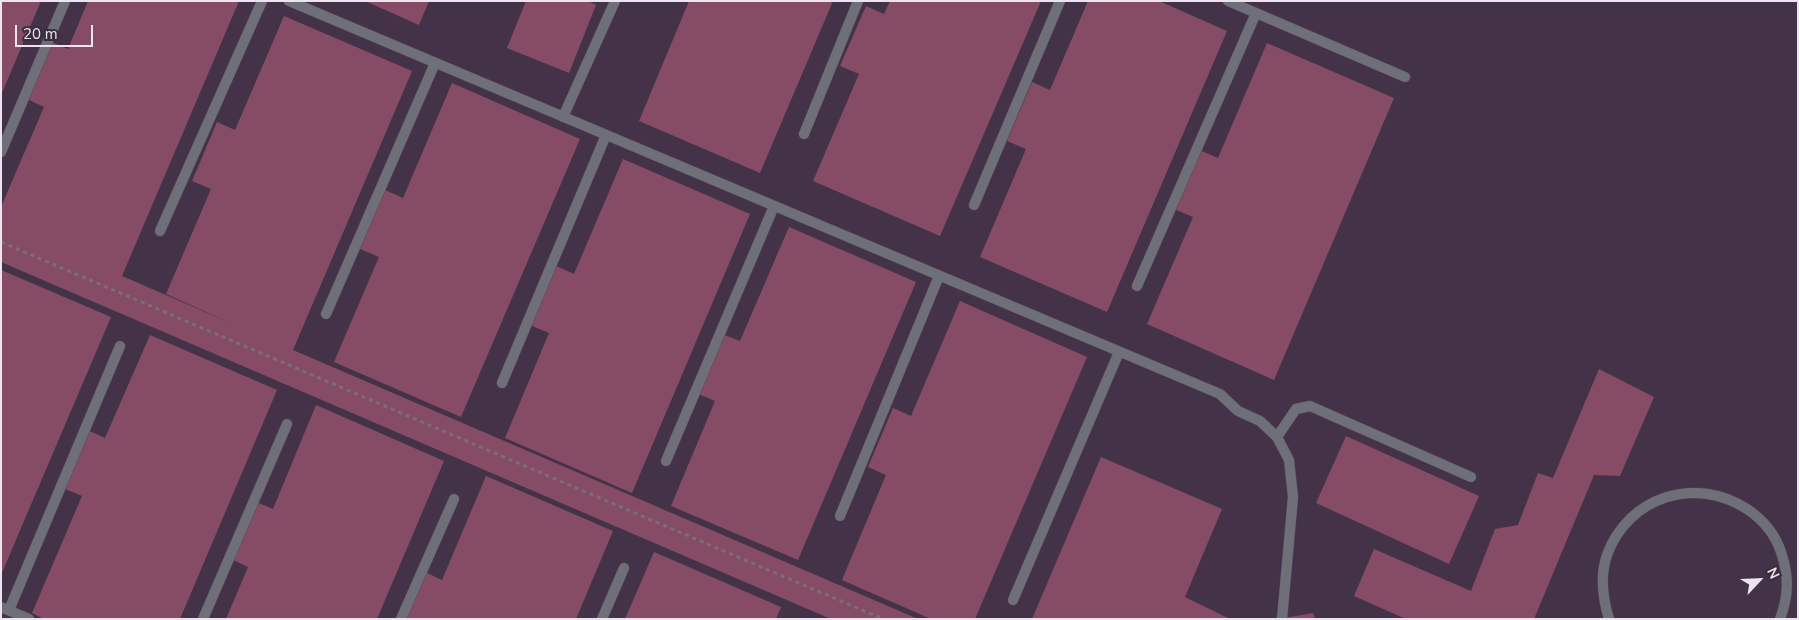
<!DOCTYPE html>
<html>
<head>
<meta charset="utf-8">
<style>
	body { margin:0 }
	#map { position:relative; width:1799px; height:620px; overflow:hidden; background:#392d3c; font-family:"Nunito Sans",sans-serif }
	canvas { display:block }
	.frame { position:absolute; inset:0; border:2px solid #ece4ee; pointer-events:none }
	.north { position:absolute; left:1734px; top:555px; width:50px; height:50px; -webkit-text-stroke:4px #392d3c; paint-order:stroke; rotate:65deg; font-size:14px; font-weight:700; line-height:20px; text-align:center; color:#ece4ee }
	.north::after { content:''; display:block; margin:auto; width:18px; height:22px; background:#ece4ee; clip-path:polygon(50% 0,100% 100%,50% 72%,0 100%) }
	.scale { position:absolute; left:15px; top:25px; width:78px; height:22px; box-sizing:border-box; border:2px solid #ece4ee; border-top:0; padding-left:6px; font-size:15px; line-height:18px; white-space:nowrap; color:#ece4ee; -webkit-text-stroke:4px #392d3c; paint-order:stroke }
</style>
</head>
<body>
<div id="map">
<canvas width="1799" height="620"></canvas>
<div class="frame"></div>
<div class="north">N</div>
<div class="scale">20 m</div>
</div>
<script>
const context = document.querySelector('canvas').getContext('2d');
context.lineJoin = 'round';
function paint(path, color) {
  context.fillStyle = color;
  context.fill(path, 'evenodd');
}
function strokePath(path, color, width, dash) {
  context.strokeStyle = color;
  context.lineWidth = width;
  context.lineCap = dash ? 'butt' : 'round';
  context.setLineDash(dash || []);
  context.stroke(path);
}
paint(new Path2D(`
	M 1,1 L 1798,1 L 1798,619 L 1,619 Z`), '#443348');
paint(new Path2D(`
	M 1,1 L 41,1 L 1,95 Z
	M 88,1 L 239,1 L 122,276 L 233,324 L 166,294 L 211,189 L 192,181 L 217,122 L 235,130 L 284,16 L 412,71 L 293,350 L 918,619 L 831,619 L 1,262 L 1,207 L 44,107 L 25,98 L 49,41 L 68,49 Z
	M 365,1 L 429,1 L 419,25 Z
	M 526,1 L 588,1 L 596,5 L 569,73 L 507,48 Z
	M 689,1 L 833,1 L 760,173 L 639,121 Z
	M 890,1 L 1041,1 L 940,236 L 813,181 L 859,74 L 840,66 L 866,6 L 884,14 Z
	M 1088,1 L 1159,1 L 1227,31 L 1107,312 L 980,257 L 1026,149 L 1007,141 L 1032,82 L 1050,90 Z
	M 1267,43 L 1394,98 L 1274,380 L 1147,324 L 1193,217 L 1174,209 L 1199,150 L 1218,158 Z
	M 452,83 L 580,139 L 461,417 L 334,362 L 379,257 L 360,249 L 385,190 L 403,198 Z
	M 623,159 L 750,214 L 632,493 L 505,438 L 549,333 L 530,325 L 556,266 L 574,274 Z
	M 789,227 L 916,282 L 798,560 L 671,506 L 715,401 L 696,393 L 722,334 L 740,341 Z
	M 1,270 L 111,317 L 1,575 Z
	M 960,301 L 1087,357 L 975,619 L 931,619 L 842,580 L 886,475 L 868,467 L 893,408 L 911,416 Z
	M 150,335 L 277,390 L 180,619 L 44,619 L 32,613 L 82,496 L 63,488 L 87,430 L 105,438 Z
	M 1599,369 L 1654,397 L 1620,476 L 1594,475 L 1534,619 L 1406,619 L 1354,596 L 1374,549 L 1471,591 L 1495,529 L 1518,525 L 1538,473 L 1553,478 Z
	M 316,405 L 444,461 L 377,619 L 226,619 L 248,567 L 229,558 L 254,501 L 273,509 Z
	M 1346,436 L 1479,496 L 1449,564 L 1316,503 Z
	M 1101,457 L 1222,509 L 1185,597 L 1230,619 L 1032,619 Z
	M 486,476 L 613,531 L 576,619 L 403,619 L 423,571 L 442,580 Z
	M 654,552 L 781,607 L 776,619 L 625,619 Z
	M 1313,613 L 1315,619 L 1284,619 L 1284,618 Z`), '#864c65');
const lane = new Path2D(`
	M 289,1 L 1220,394 L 1238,411 L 1260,421 L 1277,437 L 1289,460 L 1293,497 L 1282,619
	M 1228,1 L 1405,77
	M 563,117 L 615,1
	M 804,134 L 858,1
	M 1,152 L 65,1
	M 974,205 L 1060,1
	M 160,231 L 262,1
	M 1137,286 L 1256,13
	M 326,314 L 435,63
	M 502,383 L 606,135
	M 1277,437 L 1296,409 L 1310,406 L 1471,477
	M 666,461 L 774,206
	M 840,516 L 939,276
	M 1013,600 L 1119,352
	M 1,607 L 29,619
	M 9,610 L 120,346
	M 203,619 L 287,424
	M 401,619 L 454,499
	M 602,619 L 624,568
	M 1609,619 C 1603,599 1600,575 1607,555 C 1628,497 1695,475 1747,509 C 1762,519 1775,534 1781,552 C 1789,576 1789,595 1780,619`);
strokePath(lane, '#564a58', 11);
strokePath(new Path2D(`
	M 1,242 L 883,619`), '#796f7c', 3, [4, 4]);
strokePath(lane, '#6f6f79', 10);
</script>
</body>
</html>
